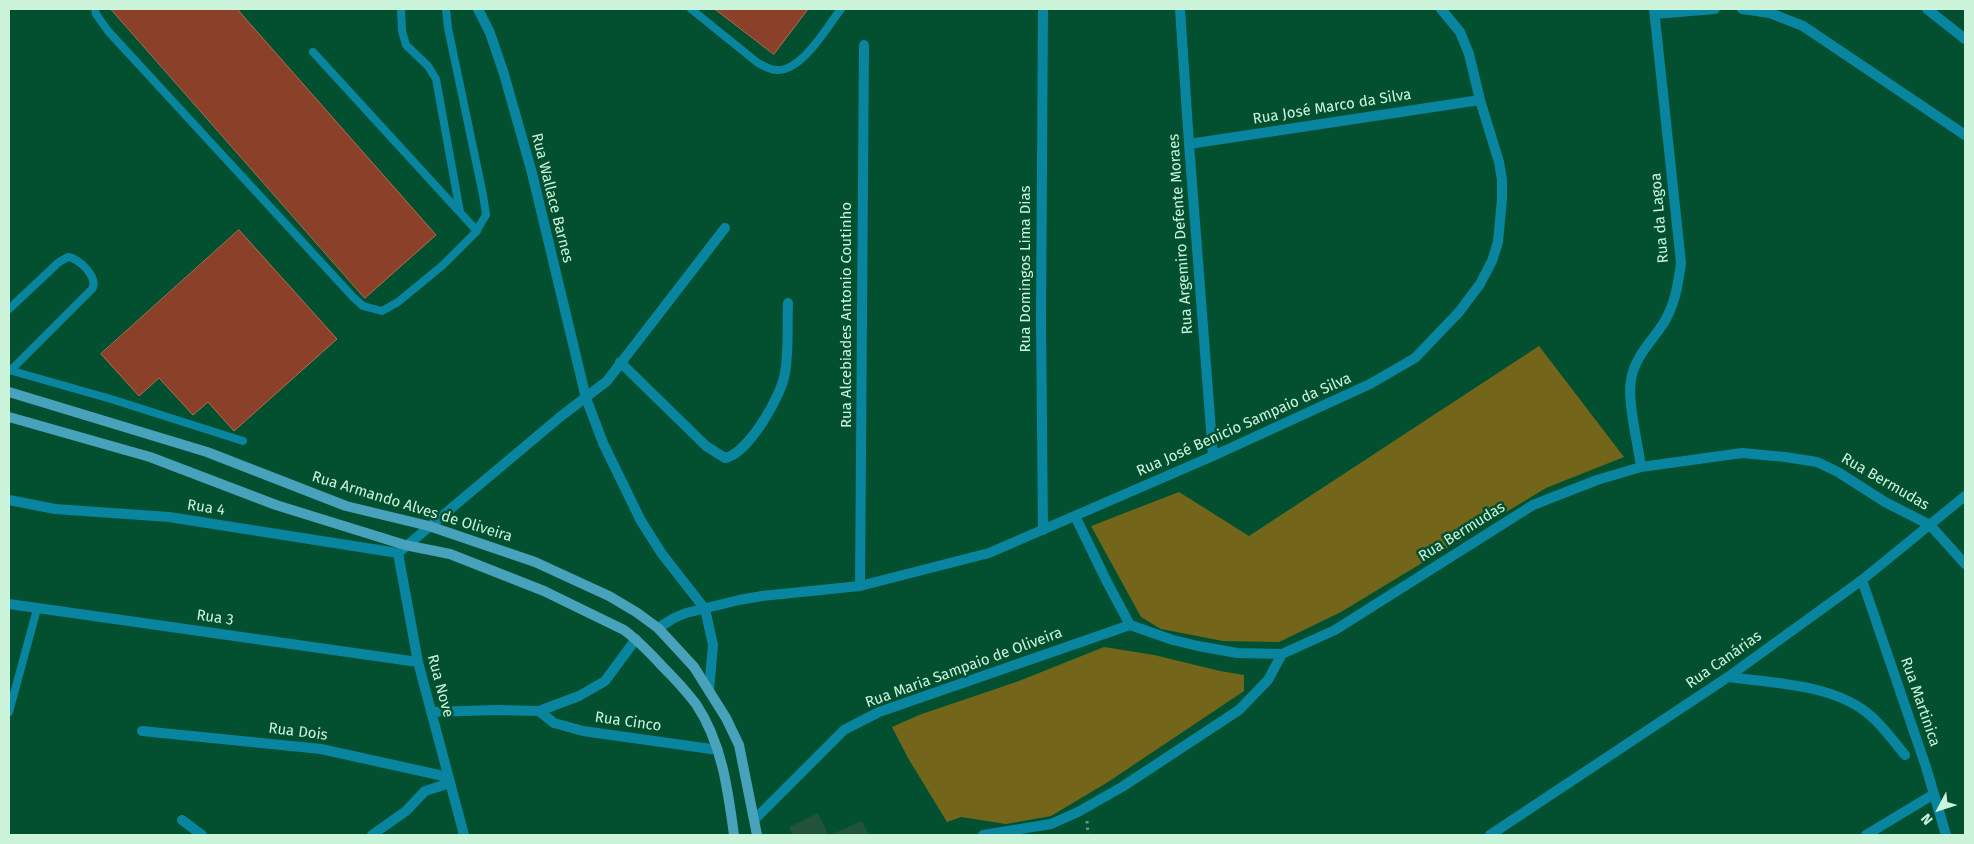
<!DOCTYPE html>
<html>
<head>
<meta charset="utf-8">
<style>
	body { margin:0 }
	#map { position:relative; width:1974px; height:844px; overflow:hidden; background:#035031; font-family:"Fira Sans",sans-serif }
	canvas { display:block }
	.frame { position:absolute; inset:0; border:10px solid #cbf4db; pointer-events:none }
	.north { position:absolute; left:1914px; top:784px; width:50px; height:50px; -webkit-text-stroke:4px #035031; paint-order:stroke; rotate:230deg; font-size:14px; font-weight:700; line-height:20px; text-align:center; color:#cbf4db }
	.north::after { content:''; display:block; margin:auto; width:18px; height:22px; background:#cbf4db; clip-path:polygon(50% 0,100% 100%,50% 72%,0 100%) }
</style>
</head>
<body>
<div id="map">
<canvas width="1974" height="844"></canvas>
<div class="frame"></div>
<div class="north">N</div>
</div>
<script>
const context = document.querySelector('canvas').getContext('2d');
context.lineJoin = 'round';
function paint(path, color) {
  context.fillStyle = color;
  context.fill(path, 'evenodd');
}
function strokePath(path, color, width, dash) {
  context.strokeStyle = color;
  context.lineWidth = width;
  context.lineCap = dash ? 'butt' : 'round';
  context.setLineDash(dash || []);
  context.stroke(path);
}
function write(font, color, halo, rows, align = 'center') {
  context.font = font + ' "Fira Sans",sans-serif';
  context.lineWidth = 5;
  context.setLineDash([]);
  context.textBaseline = 'middle';
  context.strokeStyle = halo;
  context.fillStyle = color;
  for (const [text, x, y, turn = 0] of rows) {
    context.save();
    context.translate(x, y);
    context.rotate((+turn || 0) * Math.PI / 180);
    context.textAlign = isNaN(turn) ? turn : align;
    if (halo) context.strokeText(text, 0, 0);
    context.fillText(text, 0, 0);
    context.restore();
  }
}
paint(new Path2D(`
	M 818,813 L 828,835 L 793,835 L 789,827 Z
	M 862,821 L 869,835 L 830,835 Z`), '#20533a');
paint(new Path2D(`
	M 1539,346 L 1624,457 L 1546,488 L 1341,612 L 1279,642 L 1223,641 L 1161,629 L 1141,617 L 1091,526 L 1179,492 L 1249,536 Z
	M 1104,647 L 1154,655 L 1220,671 L 1244,675 L 1244,691 L 1108,782 L 1051,816 L 1006,824 L 961,817 L 947,822 L 908,758 L 892,727 L 919,715 L 1019,681 Z`), '#73661a');
const building = new Path2D(`
	M 111,9 L 237,9 L 436,235 L 365,298 Z
	M 715,9 L 808,9 L 774,54 Z
	M 239,230 L 337,339 L 234,431 L 208,402 L 193,415 L 159,378 L 139,396 L 101,354 Z`);
paint(building, '#8b4129');
strokePath(building, '#b96a51', 1);
strokePath(new Path2D(`
	M 1087,821 L 1088,835`), '#619d81', 3, [2.5, 4]);
strokePath(new Path2D(`
	M 95,9 L 96,14 L 108,31 L 353,297 L 363,306 L 382,311 L 398,302 L 443,265 L 475,233 L 486,215 L 483,195 L 448,28 L 446,9
	M 401,9 L 402,31 L 406,45 L 428,66 L 436,79 L 460,212
	M 691,9 L 758,63 C 764,66 770,70 777,70 C 802,71 827,27 841,9
	M 313,52 L 477,231
	M 9,309 L 59,262 L 68,257 C 79,258 99,278 92,289 L 11,370
	M 9,370 L 111,399 L 243,441
	M 9,712 L 37,609`), '#0985a0', 8);
strokePath(new Path2D(`
	M 478,9 L 490,33 L 504,74 L 532,173 L 586,398 L 603,443 L 641,521 L 662,554 L 705,609 L 713,645 L 709,690
	M 1043,9 L 1041,321 L 1043,530
	M 1180,9 L 1189,144 L 1213,456
	M 1742,9 L 1770,13 L 1803,26 L 1965,135
	M 1927,9 L 1965,39
	M 1655,14 L 1715,9
	M 1189,144 L 1480,100
	M 620,362 L 706,446 L 725,458 C 748,454 782,395 785,373 C 789,350 787,325 788,303
	M 1641,467 C 1638,444 1627,401 1631,380 C 1634,358 1651,342 1663,324 C 1675,305 1678,285 1681,263 L 1654,9
	M 9,500 L 55,509 L 169,517 L 398,553
	M 1075,516 L 1107,582 L 1130,625 L 1173,640 L 1198,646 L 1237,653 L 1282,654 L 1335,630 L 1533,505 L 1597,480 L 1641,467 L 1742,453 L 1785,457 L 1817,462 L 1838,472 L 1885,502 L 1930,525 L 1965,564
	M 1862,580 L 1926,767 L 1946,835
	M 860,586 L 864,45
	M 9,604 L 418,662
	M 658,628 L 674,618 L 686,613 L 739,600 L 762,596 L 860,586 L 989,553 L 1213,456 L 1370,384 L 1415,358 L 1459,312 L 1480,284 L 1492,261 L 1498,242 L 1502,199 L 1502,180 L 1499,162 L 1480,100 L 1469,54 L 1460,32 L 1441,9
	M 1728,677 C 1772,683 1830,684 1866,712 C 1881,723 1893,741 1905,755
	M 539,711 L 554,723 L 583,731 L 718,750
	M 431,712 L 497,710 L 539,711 L 579,696 L 605,681 L 636,639
	M 142,731 L 321,749 L 448,777
	M 755,819 L 844,730 L 879,712 L 1130,625
	M 182,820 L 202,835
	M 372,835 L 406,811 L 425,791 L 450,783
	M 464,835 L 418,662 L 398,553 L 560,417 L 607,381 L 725,228
	M 983,835 L 1051,824 L 1078,812 L 1122,787 L 1239,710 L 1268,680 L 1282,654
	M 1490,835 L 1728,677 L 1862,580 L 1965,496
	M 1866,835 L 1934,794`), '#0985a0', 10);
strokePath(new Path2D(`
	M 9,392 L 207,452 L 346,506 L 429,526 L 535,562 L 609,596 L 636,612 L 658,628 L 694,667 L 726,718 L 739,745 L 757,835
	M 9,417 L 150,457 L 276,505 L 405,545 L 450,554 L 544,591 L 624,630 C 639,641 651,654 663,667 C 675,679 686,691 696,704 C 722,743 728,790 734,835`), '#49a2bb', 10);
write('15px', '#cbf4db', '#035031', [
	["Rua José Marco da Silva",1332,107,-9],
	["Rua Wallace Barnes",552,198,76],
	["Rua da Lagoa",1660,218,-95],
	["Rua Argemiro Defente Moraes",1181,234,-94],
	["Rua Domingos Lima Dias",1026,269,-90],
	["Rua Alcebiades Antonio Coutinho",847,315,-90],
	["Rua José Benicio Sampaio da Silva",1244,425,-24],
	["Rua Bermudas",1885,482,30],
	["Rua Armando Alves de Oliveira",412,507,17],
	["Rua 4",206,508,9],
	["Rua Bermudas",1462,532,-32],
	["Rua 3",215,618,8],
	["Rua Canárias",1724,660,-35],
	["Rua Maria Sampaio de Oliveira",964,668,-20],
	["Rua Nove",440,686,75],
	["Rua Martinica",1920,702,71],
	["Rua Cinco",628,722,8],
	["Rua Dois",298,732,7]
]);
</script>
</body>
</html>
